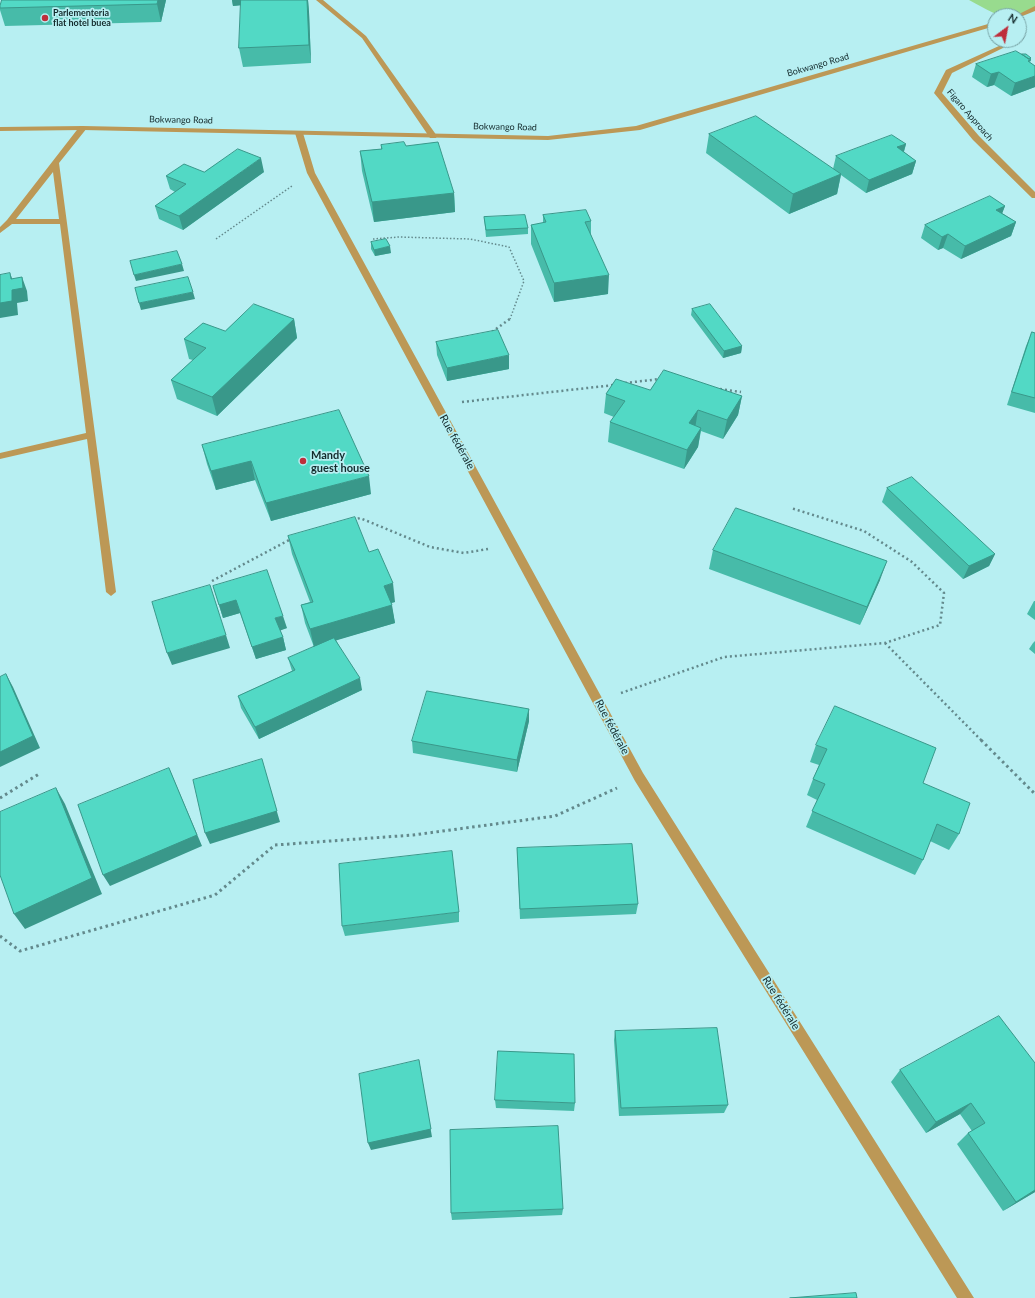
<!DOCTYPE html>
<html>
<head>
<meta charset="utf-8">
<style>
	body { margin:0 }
	#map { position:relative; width:1035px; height:1298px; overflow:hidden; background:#b7eff2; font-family:Lato,sans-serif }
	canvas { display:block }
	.north { position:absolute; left:987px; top:8px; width:40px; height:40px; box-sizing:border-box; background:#b7eff2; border:1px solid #75a0a2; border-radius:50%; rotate:32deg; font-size:11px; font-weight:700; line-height:16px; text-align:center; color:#13292b }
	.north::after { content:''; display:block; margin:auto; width:14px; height:18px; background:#be2e3b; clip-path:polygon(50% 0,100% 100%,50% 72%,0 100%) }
</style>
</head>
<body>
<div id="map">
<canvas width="1035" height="1298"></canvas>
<div class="north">N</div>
</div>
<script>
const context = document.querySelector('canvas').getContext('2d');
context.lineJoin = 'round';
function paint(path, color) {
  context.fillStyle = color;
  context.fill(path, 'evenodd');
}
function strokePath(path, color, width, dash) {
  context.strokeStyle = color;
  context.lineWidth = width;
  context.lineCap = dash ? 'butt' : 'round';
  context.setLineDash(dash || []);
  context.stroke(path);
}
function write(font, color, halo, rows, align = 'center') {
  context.font = font + ' Lato,sans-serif';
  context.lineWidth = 3.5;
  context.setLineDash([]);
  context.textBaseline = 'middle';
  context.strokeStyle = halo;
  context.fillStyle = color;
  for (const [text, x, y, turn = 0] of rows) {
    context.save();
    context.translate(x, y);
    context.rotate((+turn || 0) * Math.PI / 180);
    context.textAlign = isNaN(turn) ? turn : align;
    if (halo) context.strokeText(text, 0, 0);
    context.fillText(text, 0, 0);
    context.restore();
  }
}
paint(new Path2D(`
	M 969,0 L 1035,0 L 1035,8 C 1003,23 998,15 969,0 Z`), '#98db8e');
strokePath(new Path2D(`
	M 216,239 L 292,186
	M 373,239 L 399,237 L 470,239 L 509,247 L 524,281 L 510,319`), '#63898c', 1.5, [1.5, 2]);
strokePath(new Path2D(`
	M 492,332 L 511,318
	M 625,383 L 660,379
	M 720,389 L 741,392
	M 462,402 L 614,385
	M 353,520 L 360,518 L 430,547 L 464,553 L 488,549
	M 212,581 L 291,539
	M 885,643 L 982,741
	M 621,693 L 724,657 L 885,643 L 940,625 L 944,593 L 912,562 L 864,531 L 791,508`), '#63898c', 2.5, [2, 3]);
strokePath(new Path2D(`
	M 981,740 L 1035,794
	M 0,798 L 39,774
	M 0,936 L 20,951 L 215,895 L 275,845 L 413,835 L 555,816 L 617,788`), '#63898c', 3, [2.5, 3.5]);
paint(new Path2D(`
	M 80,126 L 87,128 L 59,163 L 116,592 L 111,596 L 106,592 L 87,439 L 0,459 L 0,453 L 86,433 L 60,224 L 12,224 L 0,233 L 0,227 L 7,220 ZM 53,172 L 59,219 L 16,219 Z`), '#bc9856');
paint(new Path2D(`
	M 316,0 L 323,0 L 366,36 L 437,136 L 436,138 L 430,138 L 362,38 Z
	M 1003,40 L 1009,40 L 1003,48 L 952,73 L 942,93 L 979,136 L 1035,192 L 1035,198 L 1032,198 L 973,140 L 934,93 L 946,70 L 999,46 Z
	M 296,131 L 303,133 L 315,173 L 643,773 L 974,1298 L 957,1298 L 635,781 L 307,173 L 295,133 Z`), '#bc9856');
paint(new Path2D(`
	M 1035,6 L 1035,11 L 1020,17 L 1015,16 Z
	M 995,22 L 995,26 L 640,130 L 548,140 L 83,130 L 0,131 L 0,127 L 83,126 L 548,136 L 636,126 Z`), '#bc9856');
paint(new Path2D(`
	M 2,0 L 166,0 L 161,22 L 5,26 L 0,10 L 0,6 Z
	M 232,0 L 308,0 L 309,12 L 311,63 L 243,67 L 239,48 L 241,5 L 233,6 Z
	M 1022,54 L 1031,58 L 1030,63 L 1035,66 L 1035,87 L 1011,96 L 994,85 L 987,87 L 972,77 L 976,64 Z
	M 709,134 L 833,169 L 836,156 L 906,144 L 904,152 L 916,161 L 912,174 L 866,193 L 841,175 L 837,194 L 789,214 L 706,153 Z
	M 381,145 L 406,146 L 454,193 L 455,212 L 374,222 L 362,171 L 360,151 L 381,149 Z
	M 204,172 L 264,172 L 183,230 L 159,219 L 155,206 L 175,192 L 170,189 L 166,176 Z
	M 1005,206 L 1002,213 L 1016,222 L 1011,236 L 961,259 L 943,248 L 938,250 L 921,238 L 925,225 Z
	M 543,215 L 591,221 L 591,235 L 608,294 L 554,302 L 531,244 L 531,225 L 543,223 Z
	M 484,217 L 528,228 L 528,234 L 486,237 Z
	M 371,242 L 391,253 L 375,256 L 371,249 Z
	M 692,309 L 742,346 L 741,353 L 723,358 L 691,315 Z
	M 294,319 L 297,338 L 217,416 L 177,399 L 171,380 L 193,360 L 189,359 L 184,339 L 225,331 Z
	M 1032,332 L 1035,333 L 1035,413 L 1007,405 L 1026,346 Z
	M 436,342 L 509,369 L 447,381 L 437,355 Z
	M 650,390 L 742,396 L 738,415 L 723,439 L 701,431 L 698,447 L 684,469 L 608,442 L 610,422 L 614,417 L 604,413 L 606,394 Z
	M 202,445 L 371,494 L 271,521 L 255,480 L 216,490 L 207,464 Z
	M 887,488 L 995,554 L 989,566 L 963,579 L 882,502 Z
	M 288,536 L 369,552 L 395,602 L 391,603 L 395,623 L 336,640 L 362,690 L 259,739 L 241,708 L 238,696 L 292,671 L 288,658 L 314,647 L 305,623 L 301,605 L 310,602 L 292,554 Z
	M 713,550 L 880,580 L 860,625 L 709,569 Z
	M 213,586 L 287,628 L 280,630 L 283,637 L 286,650 L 256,659 L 240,613 L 223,618 Z
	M 1034,601 L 1035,601 L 1035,620 L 1027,614 Z
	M 1035,641 L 1035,654 L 1029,649 L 1033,643 Z
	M 529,709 L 529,721 L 517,772 L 413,753 L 412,741 Z
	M 816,745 L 923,783 L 959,834 L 949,850 L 930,841 L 923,860 L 915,875 L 806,827 L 817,800 L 807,795 L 813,779 L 819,765 L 810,762 Z
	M 517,848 L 638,904 L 636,914 L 520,919 Z
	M 459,912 L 459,922 L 345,936 L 342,926 Z
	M 615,1031 L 728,1105 L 724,1113 L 619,1116 L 614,1040 Z
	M 1035,1063 L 1035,1192 L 1003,1211 L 957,1144 L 968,1133 L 972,1131 L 960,1114 L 926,1133 L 891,1082 L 900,1070 Z
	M 495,1100 L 575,1103 L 574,1111 L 496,1108 Z
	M 563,1209 L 562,1215 L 452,1220 L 451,1213 Z`), '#47bba9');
paint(new Path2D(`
	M 158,0 L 166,0 L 161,22 L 157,4 Z
	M 232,0 L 284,0 L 284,1 L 233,6 Z
	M 307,0 L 308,0 L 309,12 L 311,63 L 309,45 Z
	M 999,72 L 994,85 L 987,87 L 991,74 Z
	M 1035,76 L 1035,87 L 1011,96 L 1015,83 Z
	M 906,144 L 902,157 L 897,147 Z
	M 261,158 L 264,172 L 183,230 L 179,216 Z
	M 916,161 L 912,174 L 866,193 L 869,180 Z
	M 841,174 L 837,194 L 789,214 L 793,194 Z
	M 454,193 L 455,212 L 374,222 L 372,202 Z
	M 1005,206 L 1000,219 L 996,210 Z
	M 1016,222 L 1011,236 L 961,259 L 965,246 Z
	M 948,234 L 943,248 L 938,250 L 942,237 Z
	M 390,246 L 391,253 L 375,256 L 374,250 Z
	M 182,264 L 184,271 L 136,281 L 134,275 Z
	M 10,273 L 15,286 L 22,277 L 27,291 L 28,301 L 17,303 L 18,315 L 0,318 L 0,303 L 11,279 Z
	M 609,275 L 608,294 L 554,302 L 554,283 Z
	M 193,292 L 195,299 L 141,310 L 139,303 Z
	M 294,319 L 297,338 L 217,416 L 212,397 Z
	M 742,346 L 741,353 L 723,358 L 724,351 Z
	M 509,355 L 509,369 L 447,381 L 447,368 Z
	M 742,396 L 738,415 L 723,439 L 727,420 Z
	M 698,410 L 695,429 L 689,423 Z
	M 701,428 L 698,447 L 684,469 L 687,450 Z
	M 251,461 L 255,480 L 216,490 L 211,471 Z
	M 369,476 L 371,494 L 271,521 L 266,503 Z
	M 995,554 L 989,566 L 963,579 L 969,566 Z
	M 887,561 L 880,580 L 860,625 L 867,607 Z
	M 393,583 L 395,602 L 387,604 L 384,586 Z
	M 236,600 L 240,613 L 223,618 L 219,605 Z
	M 392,605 L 395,623 L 314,647 L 310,629 Z
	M 283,616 L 287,628 L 279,631 L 275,618 Z
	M 226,635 L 230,648 L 172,665 L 167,653 Z
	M 283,637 L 286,650 L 256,659 L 252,647 Z
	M 6,674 L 13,687 L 40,748 L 0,767 L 0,752 Z
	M 360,678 L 362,690 L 259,739 L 255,727 Z
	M 529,709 L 529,721 L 517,772 L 517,760 Z
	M 169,768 L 202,846 L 110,886 L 103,875 Z
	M 265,771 L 280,822 L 210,844 L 205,833 Z
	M 56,788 L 65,804 L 102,894 L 25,929 L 14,914 Z
	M 419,1060 L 432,1137 L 371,1150 L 368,1143 Z
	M 971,1103 L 960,1114 L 926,1133 L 936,1122 Z
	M 1035,1190 L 1035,1192 L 1003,1211 L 1016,1202 Z`), '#39988a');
const building = new Path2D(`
	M 2,0 L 158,0 L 157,4 L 0,8 L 0,6 Z
	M 241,0 L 307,0 L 309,45 L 239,48 Z
	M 1016,51 L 1031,60 L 1028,61 L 1035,66 L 1035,76 L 1015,83 L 999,72 L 991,74 L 976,64 Z
	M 1022,54 L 1026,54 L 1031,58 L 1029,59 Z
	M 756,116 L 841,174 L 793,194 L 709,134 Z
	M 892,135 L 906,144 L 897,147 L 916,161 L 869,180 L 836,156 Z
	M 404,142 L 406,146 L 438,142 L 454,193 L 372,202 L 360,151 L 382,149 L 381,145 Z
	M 238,149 L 261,158 L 179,216 L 155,206 L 186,184 L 166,176 L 184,164 L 204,172 Z
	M 990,196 L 1005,206 L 996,210 L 1016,222 L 965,246 L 948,234 L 942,237 L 925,225 Z
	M 586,210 L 591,221 L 585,222 L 609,275 L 554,283 L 531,225 L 546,222 L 543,215 Z
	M 525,215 L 528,228 L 486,230 L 484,217 Z
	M 386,239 L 390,246 L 374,250 L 371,242 Z
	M 177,251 L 182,264 L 134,275 L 130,261 Z
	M 10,273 L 11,279 L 22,277 L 23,288 L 12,290 L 12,301 L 0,303 L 0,275 Z
	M 188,277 L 193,292 L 139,303 L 135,288 Z
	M 254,304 L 294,319 L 212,397 L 171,380 L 206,348 L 184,339 L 203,323 L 225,331 Z
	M 710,304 L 742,346 L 724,351 L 692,309 Z
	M 498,330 L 509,355 L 447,368 L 436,342 Z
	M 1032,332 L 1035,333 L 1035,398 L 1012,392 Z
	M 664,370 L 742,396 L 727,420 L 698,410 L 689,423 L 701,428 L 687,450 L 610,422 L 625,401 L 606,394 L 616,379 L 650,390 Z
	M 339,410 L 369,476 L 266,503 L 251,461 L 211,471 L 202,445 Z
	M 912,477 L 995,554 L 969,566 L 887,488 Z
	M 736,508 L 887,561 L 867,607 L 713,550 Z
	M 355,517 L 369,552 L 378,549 L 393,583 L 384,586 L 392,605 L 310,629 L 301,605 L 313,602 L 288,536 Z
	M 267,570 L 283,616 L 275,618 L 283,637 L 252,647 L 236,600 L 219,605 L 213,586 Z
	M 210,585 L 226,635 L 167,653 L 152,602 Z
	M 334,638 L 360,678 L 255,727 L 238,696 L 295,670 L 288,658 Z
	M 6,674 L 33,736 L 0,752 L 0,677 Z
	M 427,691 L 529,709 L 517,760 L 412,741 Z
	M 835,706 L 936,748 L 923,783 L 970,803 L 959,834 L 937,824 L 923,860 L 812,811 L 825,784 L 813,779 L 827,749 L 816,745 Z
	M 262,759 L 277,811 L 205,833 L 193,780 Z
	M 169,768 L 197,835 L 103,875 L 78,805 Z
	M 56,788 L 92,878 L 14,914 L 0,875 L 0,812 Z
	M 632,844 L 638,904 L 520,909 L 517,848 Z
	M 452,851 L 459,912 L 342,926 L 339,864 Z
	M 999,1016 L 1035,1063 L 1035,1190 L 1016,1202 L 968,1133 L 985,1123 L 971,1103 L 936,1122 L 900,1070 Z
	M 717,1028 L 728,1105 L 621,1108 L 615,1031 Z
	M 498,1051 L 574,1054 L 575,1103 L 495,1100 Z
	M 419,1060 L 431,1129 L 368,1143 L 359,1074 Z
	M 558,1126 L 563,1209 L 451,1213 L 450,1130 Z
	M 856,1293 L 857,1298 L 790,1298 Z`);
paint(building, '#52d9c5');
strokePath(building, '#39988a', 1);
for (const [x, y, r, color] of [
	[45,18,4,"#be2e3b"],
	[303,461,4,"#be2e3b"]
]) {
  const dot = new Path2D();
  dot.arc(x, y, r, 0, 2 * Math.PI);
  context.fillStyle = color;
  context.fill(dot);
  strokePath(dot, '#b7eff2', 1.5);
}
write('bold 9px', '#13292b', '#b7eff2', [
	["Parlementeria",53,13],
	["flat hotel buea",53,23]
], 'left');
write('9px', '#13292b', '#b7eff2', [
	["Bokwango Road",818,65,-16],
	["Figaro Approach",970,115,49],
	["Bokwango Road",181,120,1],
	["Bokwango Road",505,127,1]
]);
write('11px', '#13292b', '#b7eff2', [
	["Rue fédérale",457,442,61],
	["Rue fédérale",612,727,62],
	["Rue fédérale",781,1003,58]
]);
write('bold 11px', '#13292b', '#b7eff2', [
	["Mandy",311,455],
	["guest house",311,468]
], 'left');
</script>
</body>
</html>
